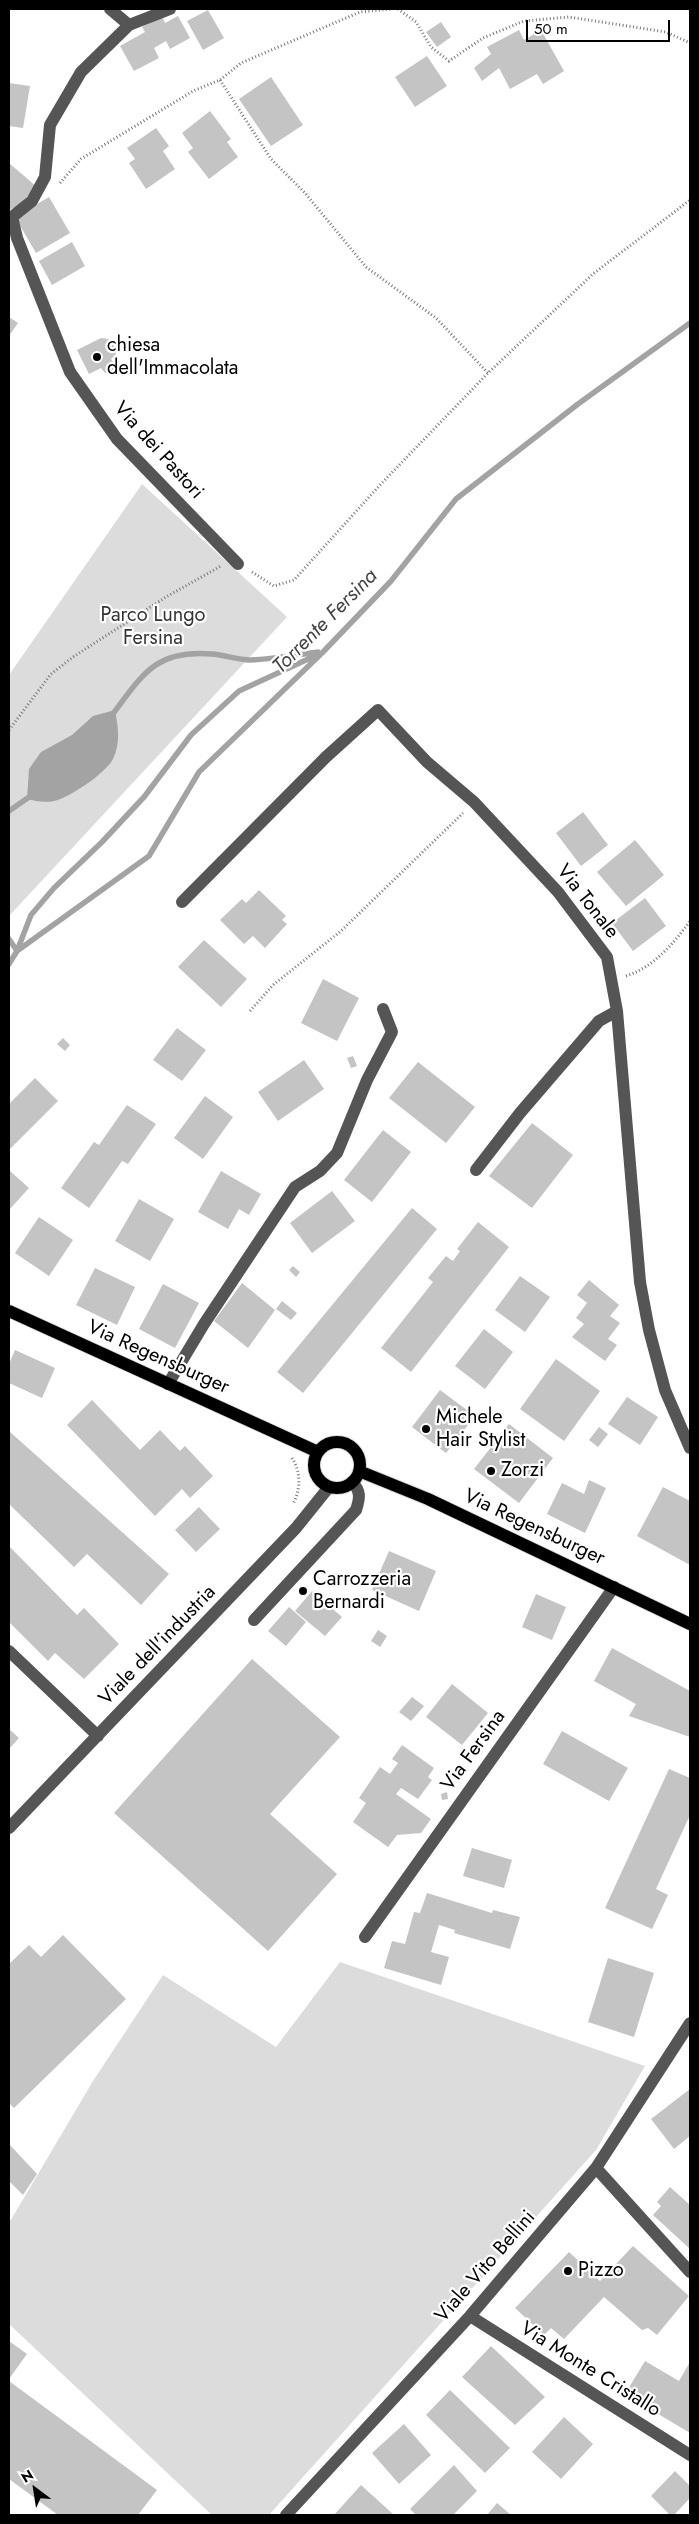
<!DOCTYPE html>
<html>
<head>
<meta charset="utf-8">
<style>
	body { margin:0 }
	#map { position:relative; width:699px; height:2524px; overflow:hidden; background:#fff; font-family:Jost,sans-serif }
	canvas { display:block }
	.frame { position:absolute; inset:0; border:10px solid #000; pointer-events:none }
	.north { position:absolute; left:10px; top:2464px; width:50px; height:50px; -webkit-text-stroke:4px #fff; paint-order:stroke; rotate:329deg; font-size:14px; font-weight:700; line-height:20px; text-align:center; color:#000 }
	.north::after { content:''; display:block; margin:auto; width:18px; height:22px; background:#000; clip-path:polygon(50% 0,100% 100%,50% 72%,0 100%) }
	.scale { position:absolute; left:526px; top:20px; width:144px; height:22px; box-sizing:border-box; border:2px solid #000; border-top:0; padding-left:6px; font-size:15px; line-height:18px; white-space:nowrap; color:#000; -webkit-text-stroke:4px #fff; paint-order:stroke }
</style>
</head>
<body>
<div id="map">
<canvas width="699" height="2524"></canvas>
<div class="frame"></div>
<div class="north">N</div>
<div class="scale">50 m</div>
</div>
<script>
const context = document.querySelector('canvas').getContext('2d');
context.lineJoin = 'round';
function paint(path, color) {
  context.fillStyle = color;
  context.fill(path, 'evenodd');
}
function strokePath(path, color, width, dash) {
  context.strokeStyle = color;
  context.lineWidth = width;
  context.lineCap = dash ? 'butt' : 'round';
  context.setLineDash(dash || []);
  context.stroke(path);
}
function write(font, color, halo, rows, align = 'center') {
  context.font = font + ' Jost,sans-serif';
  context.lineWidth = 4.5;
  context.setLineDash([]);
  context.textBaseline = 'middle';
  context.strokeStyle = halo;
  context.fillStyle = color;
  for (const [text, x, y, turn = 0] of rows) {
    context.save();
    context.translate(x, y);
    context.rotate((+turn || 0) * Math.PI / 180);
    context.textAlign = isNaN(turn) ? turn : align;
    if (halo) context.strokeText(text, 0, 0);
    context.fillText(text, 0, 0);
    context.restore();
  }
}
paint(new Path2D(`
	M 142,484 L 287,617 L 9,916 L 9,675 Z
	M 340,1962 L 645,2066 L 596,2150 L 269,2515 L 212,2515 L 9,2324 L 9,2223 L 93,2081 L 163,1975 L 276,2047 Z`), '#dcdcdc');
paint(new Path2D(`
	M 115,710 C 118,727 121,742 113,759 C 106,773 69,798 54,801 C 45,803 35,801 27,799 L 29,769 L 41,752 L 72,735 L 93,716 Z`), '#a3a3a3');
strokePath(new Path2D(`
	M 112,715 C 143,674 156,649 212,654 C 225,655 237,660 250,660 C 273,659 296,655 318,652
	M 9,811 L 32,795
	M 9,939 L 17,951
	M 17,951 L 31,915 L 54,888 L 102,842 L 144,797 L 191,735 L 239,691 L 319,654
	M 9,964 L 17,951 L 149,856 L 199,772 L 323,652 L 391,581 L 456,499 L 578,404 L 690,323`), '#a3a3a3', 5.5);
paint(new Path2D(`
	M 208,10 L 224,38 L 203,50 L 187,21 Z
	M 162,16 L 165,23 L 178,16 L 190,38 L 170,49 L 166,41 L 154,48 L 159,58 L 134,71 L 120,46 L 145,32 L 142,27 Z
	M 441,22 L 451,37 L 437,47 L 426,32 Z
	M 519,30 L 524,40 L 541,30 L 564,71 L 543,84 L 537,74 L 510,89 L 499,68 L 482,81 L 474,68 L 491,54 L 487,47 Z
	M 427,56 L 447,86 L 415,107 L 395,77 Z
	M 271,77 L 303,125 L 271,146 L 239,99 Z
	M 9,83 L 30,86 L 23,128 L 9,126 Z
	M 210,111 L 231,139 L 227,142 L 238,157 L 209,179 L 188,152 L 193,148 L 182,133 Z
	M 156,128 L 169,146 L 163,151 L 175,169 L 146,189 L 129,163 L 135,159 L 127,148 Z
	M 9,163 L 37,187 L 18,206 L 9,210 Z
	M 49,197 L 70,233 L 36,253 L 15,217 Z
	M 72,242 L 85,266 L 52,285 L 39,261 Z
	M 9,317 L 18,323 L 9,336 Z
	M 101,338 L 108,339 L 116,347 L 116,354 L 111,359 L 117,368 L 105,373 L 101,368 L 89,374 L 77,350 Z
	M 583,812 L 608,845 L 581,866 L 556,833 Z
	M 635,840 L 664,875 L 626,906 L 597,872 Z
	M 259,890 L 286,916 L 282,920 L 287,924 L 265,948 L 253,936 L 244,944 L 220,920 L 242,899 L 246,903 Z
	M 645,898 L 666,926 L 633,951 L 612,923 Z
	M 204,940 L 247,979 L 221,1007 L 178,967 Z
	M 323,979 L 359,998 L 337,1041 L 301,1023 Z
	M 177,1028 L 206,1050 L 182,1081 L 153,1060 Z
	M 63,1038 L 70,1045 L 65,1051 L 57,1044 Z
	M 353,1056 L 357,1066 L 351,1068 L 347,1058 Z
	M 304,1060 L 324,1089 L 278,1121 L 258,1092 Z
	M 418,1062 L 475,1107 L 446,1143 L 389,1098 Z
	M 35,1078 L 58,1101 L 9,1150 L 9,1104 Z
	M 205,1096 L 233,1117 L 203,1159 L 174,1138 Z
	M 127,1105 L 156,1124 L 128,1164 L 122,1161 L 89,1208 L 61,1188 L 94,1142 L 99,1145 Z
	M 532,1123 L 573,1155 L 532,1208 L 489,1176 Z
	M 383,1130 L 411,1152 L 372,1202 L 344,1180 Z
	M 10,1171 L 29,1188 L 9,1210 L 9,1172 Z
	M 221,1171 L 261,1194 L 249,1215 L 239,1209 L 228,1229 L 198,1212 Z
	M 332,1191 L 355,1221 L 312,1253 L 290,1223 Z
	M 139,1199 L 174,1219 L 150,1261 L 115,1241 Z
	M 412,1208 L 437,1229 L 303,1393 L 277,1372 Z
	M 39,1217 L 73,1240 L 49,1276 L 15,1253 Z
	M 478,1222 L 509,1247 L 411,1372 L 381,1348 L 433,1282 L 428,1278 L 446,1256 L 453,1261 L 460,1251 L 457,1249 Z
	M 293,1266 L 300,1272 L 296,1277 L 289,1270 Z
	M 95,1268 L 135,1287 L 117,1325 L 76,1305 Z
	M 520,1276 L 550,1297 L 525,1332 L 495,1310 Z
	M 589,1280 L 619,1305 L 610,1316 L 620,1323 L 608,1339 L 617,1345 L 605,1361 L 572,1337 L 584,1324 L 576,1318 L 587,1303 L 577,1295 Z
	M 242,1283 L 275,1310 L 248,1348 L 214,1321 Z
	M 163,1284 L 199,1303 L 175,1348 L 139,1329 Z
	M 282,1301 L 297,1313 L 291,1320 L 276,1309 Z
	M 484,1329 L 513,1352 L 485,1389 L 455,1366 Z
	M 15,1350 L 55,1368 L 42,1398 L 9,1383 L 9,1364 Z
	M 556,1359 L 600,1391 L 564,1441 L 520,1409 Z
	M 440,1390 L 475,1416 L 446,1453 L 412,1427 Z
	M 627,1397 L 658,1417 L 640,1445 L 608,1424 Z
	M 92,1400 L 140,1450 L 160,1430 L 180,1451 L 185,1446 L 213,1476 L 190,1498 L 182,1489 L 155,1516 L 67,1425 Z
	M 509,1424 L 553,1458 L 519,1503 L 474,1469 Z
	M 599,1427 L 608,1434 L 598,1447 L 589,1440 Z
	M 9,1431 L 169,1574 L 141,1605 L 87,1554 L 74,1567 L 9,1504 Z
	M 589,1480 L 606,1488 L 585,1533 L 547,1514 L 562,1483 L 584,1494 Z
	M 663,1487 L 690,1501 L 690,1565 L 637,1536 Z
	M 199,1507 L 220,1529 L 196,1552 L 175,1530 Z
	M 9,1546 L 77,1615 L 84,1608 L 119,1644 L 84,1679 L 55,1653 L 48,1661 L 9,1622 Z
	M 389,1551 L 436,1571 L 419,1611 L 372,1590 Z
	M 312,1591 L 342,1617 L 325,1636 L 295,1611 Z
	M 536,1594 L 566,1607 L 552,1640 L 522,1627 Z
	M 289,1607 L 306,1622 L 286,1646 L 268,1631 Z
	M 378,1630 L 387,1636 L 380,1647 L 371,1641 Z
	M 612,1648 L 690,1691 L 690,1737 L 629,1716 L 636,1704 L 594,1681 Z
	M 252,1659 L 340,1737 L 270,1814 L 337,1874 L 268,1951 L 114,1813 Z
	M 452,1684 L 488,1713 L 462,1745 L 426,1717 Z
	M 412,1697 L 424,1706 L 411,1721 L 399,1712 Z
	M 9,1729 L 19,1738 L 9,1749 Z
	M 562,1731 L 628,1768 L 609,1801 L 543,1764 Z
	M 402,1745 L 434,1768 L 428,1777 L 432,1780 L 418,1799 L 401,1788 L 396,1794 L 431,1819 L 421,1833 L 397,1835 L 388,1847 L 353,1822 L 366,1803 L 359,1798 L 380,1767 L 390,1774 L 398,1763 L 392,1759 Z
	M 669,1769 L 690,1778 L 690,1815 L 656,1889 L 668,1895 L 652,1929 L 605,1908 Z
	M 447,1792 L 448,1799 L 442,1800 L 441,1794 Z
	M 472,1848 L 512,1860 L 504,1888 L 463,1876 Z
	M 427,1893 L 492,1913 L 493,1910 L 520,1917 L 510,1949 L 454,1933 L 455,1930 L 439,1925 L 431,1952 L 449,1957 L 441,1985 L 384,1968 L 392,1941 L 405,1944 L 414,1912 L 420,1913 Z
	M 63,1935 L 126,1999 L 14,2108 L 9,2103 L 9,1964 L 29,1945 L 41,1957 Z
	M 608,1958 L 654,1973 L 634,2037 L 588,2022 Z
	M 690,2089 L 690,2136 L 674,2149 L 651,2119 Z
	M 9,2144 L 37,2174 L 23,2195 L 9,2181 Z
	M 670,2187 L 690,2205 L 690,2249 L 653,2215 L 661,2206 L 657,2202 Z
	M 633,2246 L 689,2296 L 657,2335 L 648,2328 L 642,2330 L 604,2297 L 564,2339 L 551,2328 L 544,2335 L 515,2308 L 569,2252 L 600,2281 Z
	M 9,2341 L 27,2354 L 9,2379 Z
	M 491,2346 L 545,2397 L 515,2425 L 462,2377 Z
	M 645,2361 L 679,2381 L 690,2362 L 690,2433 L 625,2394 Z
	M 9,2381 L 157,2490 L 138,2515 L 58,2515 L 9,2479 Z
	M 450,2390 L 510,2448 L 485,2473 L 426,2415 Z
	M 564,2417 L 593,2444 L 561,2479 L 532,2452 Z
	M 404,2424 L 431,2455 L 399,2484 L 372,2453 Z
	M 454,2465 L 477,2491 L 453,2515 L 416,2515 L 410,2509 Z
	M 675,2471 L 690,2486 L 690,2498 L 674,2515 L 670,2515 L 651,2496 Z
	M 361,2485 L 394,2515 L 334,2515 Z
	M 497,2503 L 511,2515 L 487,2515 Z`), '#c4c4c4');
const major = new Path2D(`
	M 9,1311 L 318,1452
	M314 1465a23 23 0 1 1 46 0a23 23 0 1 1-46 0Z
	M 359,1471 L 428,1499 L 690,1624`);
strokePath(major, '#dbdbdb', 14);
strokePath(new Path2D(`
	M 398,9 L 416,22 L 431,47 L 449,61 L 483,38 L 524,21 L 569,17 L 666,32 L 690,43
	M 220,80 L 271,159 L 305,193 L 366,267 L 436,318 L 488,373
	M 60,183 L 81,159 L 193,91 L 220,80 L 241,63 L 360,12 L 391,9
	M 252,572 L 274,586 L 294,580 L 380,485 L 488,373 L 593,274 L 690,200
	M 9,730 L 51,674 L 73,657 L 166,597 L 221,566
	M 626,976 C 654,967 673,944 690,921
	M 250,1011 L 273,985 L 341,931 L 463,813
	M 292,1458 C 301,1472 301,1489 293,1504`), '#777', 3, [1, 2.5]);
strokePath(new Path2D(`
	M 110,9 L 129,25
	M 12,217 L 17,238 L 70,372 L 117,439 L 238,564
	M 12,217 L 32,201 L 45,177 L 50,125 L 81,72 L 129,25 L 170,9
	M 182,902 L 326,757 L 378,710 L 427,762 L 474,802 L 558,892 L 607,957 L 617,1011 L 640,1282 L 649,1330 L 665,1390 L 690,1448
	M 476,1170 L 520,1113 L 599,1021 L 617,1011
	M 168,1384 L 204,1324 L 295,1187 L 320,1171 L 337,1153 L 367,1080 L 392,1032 L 383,1009
	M 254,1620 L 356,1510 C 360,1498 361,1491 352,1482
	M 9,1651 L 98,1736
	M 9,1828 L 296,1528 L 329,1487
	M 365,1937 L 614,1587
	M 596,2168 L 690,2272
	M 470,2316 L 690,2455
	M 286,2515 L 470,2316 L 596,2168 L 690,2023`), '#555', 12);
strokePath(major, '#000', 12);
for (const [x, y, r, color] of [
	[97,357,5,"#000"],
	[426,1429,5,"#000"],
	[491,1471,5,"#000"],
	[303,1591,5,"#000"],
	[568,2271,5,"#000"]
]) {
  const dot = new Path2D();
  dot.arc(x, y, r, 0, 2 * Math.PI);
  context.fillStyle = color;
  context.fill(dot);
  strokePath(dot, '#fff', 2);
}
write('20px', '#000', '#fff', [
	["chiesa",107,346],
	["dell'Immacolata",107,369],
	["Michele",436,1418],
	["Hair Stylist",436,1441],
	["Zorzi",501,1471],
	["Carrozzeria",313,1580],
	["Bernardi",313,1603],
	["Pizzo",578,2271]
], 'left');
write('20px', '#000', '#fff', [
	["Via dei Pastori",158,451,48],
	["Via Tonale",587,902,52],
	["Via Regensburger",158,1358,24],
	["Via Regensburger",534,1528,25],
	["Viale dell'industria",158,1646,-46],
	["Via Fersina",474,1751,-54],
	["Viale Vito Bellini",486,2267,-49],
	["Via Monte Cristallo",590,2370,32]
]);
write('20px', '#333', '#fff', [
	["Parco Lungo",153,616],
	["Fersina",153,639]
]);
write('italic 21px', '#444', '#fff', [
	["Torrente Fersina",326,622,-45]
]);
</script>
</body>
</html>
